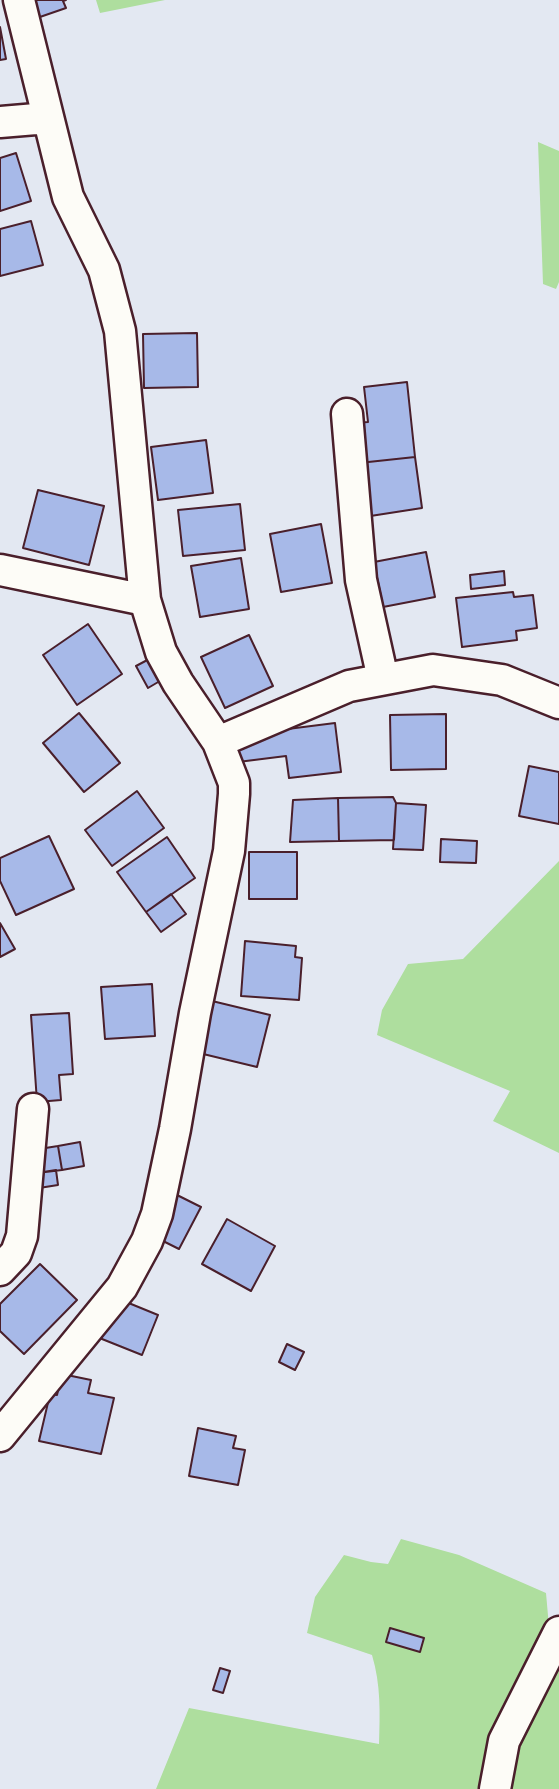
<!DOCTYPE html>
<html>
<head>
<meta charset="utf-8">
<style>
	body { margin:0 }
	canvas { display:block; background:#e3e8f2 }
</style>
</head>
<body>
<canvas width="559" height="1789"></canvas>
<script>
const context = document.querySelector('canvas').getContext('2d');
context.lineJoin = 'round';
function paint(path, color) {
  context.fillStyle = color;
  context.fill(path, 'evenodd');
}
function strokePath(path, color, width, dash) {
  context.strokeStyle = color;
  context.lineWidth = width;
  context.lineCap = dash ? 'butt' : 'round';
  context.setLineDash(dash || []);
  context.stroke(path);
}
paint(new Path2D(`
	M 96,0 L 165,0 L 100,13 Z
	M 538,142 L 559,151 L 559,282 L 556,289 L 543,284 Z
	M 559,861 L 559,1153 L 493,1121 L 510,1091 L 377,1035 L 382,1010 L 408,964 L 463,959 Z
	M 401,1539 L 459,1555 L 546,1593 L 550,1638 L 559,1632 L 559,1789 L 156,1789 L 189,1708 L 379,1744 C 380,1713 381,1685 372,1655 L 307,1633 L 315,1597 L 344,1555 L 371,1562 L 388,1564 Z`), '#aede9e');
const building = new Path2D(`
	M 30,0 L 66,0 L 63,1 L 66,8 L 37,18 Z
	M 0,27 L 6,59 L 0,60 Z
	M 16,153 L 31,201 L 0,211 L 0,158 Z
	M 31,221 L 43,265 L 0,276 L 0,229 Z
	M 197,333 L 198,387 L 144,388 L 143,334 Z
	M 407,382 L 415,457 L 359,463 L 354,423 L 368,422 L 364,387 Z
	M 206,440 L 213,493 L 158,500 L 151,447 Z
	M 415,457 L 422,508 L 364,517 L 359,463 Z
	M 38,490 L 104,506 L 89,565 L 23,548 Z
	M 240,504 L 245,550 L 183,556 L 178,510 Z
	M 321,524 L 332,583 L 281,592 L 270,534 Z
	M 426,552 L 435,597 L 383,607 L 374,562 Z
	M 241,558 L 249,609 L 200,617 L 191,566 Z
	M 504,571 L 505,585 L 471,589 L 470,575 Z
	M 513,592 L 514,597 L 533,595 L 537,628 L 516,631 L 517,640 L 462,647 L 456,598 Z
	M 88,624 L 122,674 L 77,705 L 43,655 Z
	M 249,635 L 273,686 L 225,708 L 201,657 Z
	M 153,657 L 165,678 L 148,688 L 136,666 Z
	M 79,713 L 120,763 L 84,792 L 43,743 Z
	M 446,714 L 446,769 L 391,770 L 390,715 Z
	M 335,723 L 341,772 L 289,778 L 286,756 L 230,763 L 228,745 L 256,733 Z
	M 529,766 L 559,772 L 559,824 L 519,816 Z
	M 137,791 L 164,828 L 112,866 L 85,830 Z
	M 393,797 L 396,803 L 394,840 L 339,841 L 338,798 Z
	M 338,798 L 339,841 L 290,842 L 293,800 Z
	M 396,803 L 426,805 L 423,850 L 393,849 Z
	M 49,836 L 74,889 L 16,915 L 0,881 L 0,858 Z
	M 167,837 L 195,878 L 146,912 L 117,872 Z
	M 441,839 L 477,841 L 476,863 L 440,862 Z
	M 249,852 L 297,852 L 297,899 L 249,899 Z
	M 171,894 L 186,914 L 161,932 L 146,912 Z
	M 0,923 L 15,949 L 0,957 Z
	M 245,941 L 296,946 L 295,957 L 302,958 L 299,1000 L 241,996 Z
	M 152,984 L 155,1036 L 105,1039 L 101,987 Z
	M 212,1001 L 270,1015 L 257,1067 L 199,1053 Z
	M 69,1013 L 73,1074 L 59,1075 L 61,1100 L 37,1102 L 31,1015 Z
	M 80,1142 L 84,1166 L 62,1170 L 58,1146 Z
	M 58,1146 L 62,1170 L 37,1173 L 33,1150 Z
	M 56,1170 L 58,1185 L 39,1188 L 37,1173 Z
	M 161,1187 L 201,1207 L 179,1249 L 139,1229 Z
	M 227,1219 L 275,1246 L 251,1291 L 202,1264 Z
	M 40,1264 L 77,1300 L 24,1354 L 0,1331 L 0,1304 Z
	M 114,1297 L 158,1315 L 142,1355 L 97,1337 Z
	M 287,1344 L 304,1352 L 295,1370 L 279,1362 Z
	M 62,1374 L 91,1380 L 88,1393 L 114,1398 L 101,1454 L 39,1441 L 50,1394 L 57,1395 Z
	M 198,1428 L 236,1436 L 233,1448 L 245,1450 L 238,1485 L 189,1476 Z
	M 390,1628 L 424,1638 L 420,1652 L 386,1642 Z
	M 220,1668 L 230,1671 L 223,1693 L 213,1690 Z`);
paint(building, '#a7b9e8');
strokePath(building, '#4a1f2b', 2);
const minor = new Path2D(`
	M 0,122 L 48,118
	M 347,414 L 361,580 L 383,679
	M 0,570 L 145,600
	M 218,742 L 349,686 L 433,670 L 502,680 L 559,703
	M 0,1270 L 16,1253 L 22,1236 L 33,1109
	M 0,1436 L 122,1287 L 147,1241 L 157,1214 L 175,1129 L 195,1013 L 229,851 L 234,794 L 234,783 L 218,742 L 178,683 L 161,652 L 145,600 L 120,331 L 104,270 L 68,197 L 19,0
	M 495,1789 L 504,1741 L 559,1632`);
strokePath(minor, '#4a1f2b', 35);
strokePath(minor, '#fdfcf7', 30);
</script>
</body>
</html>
